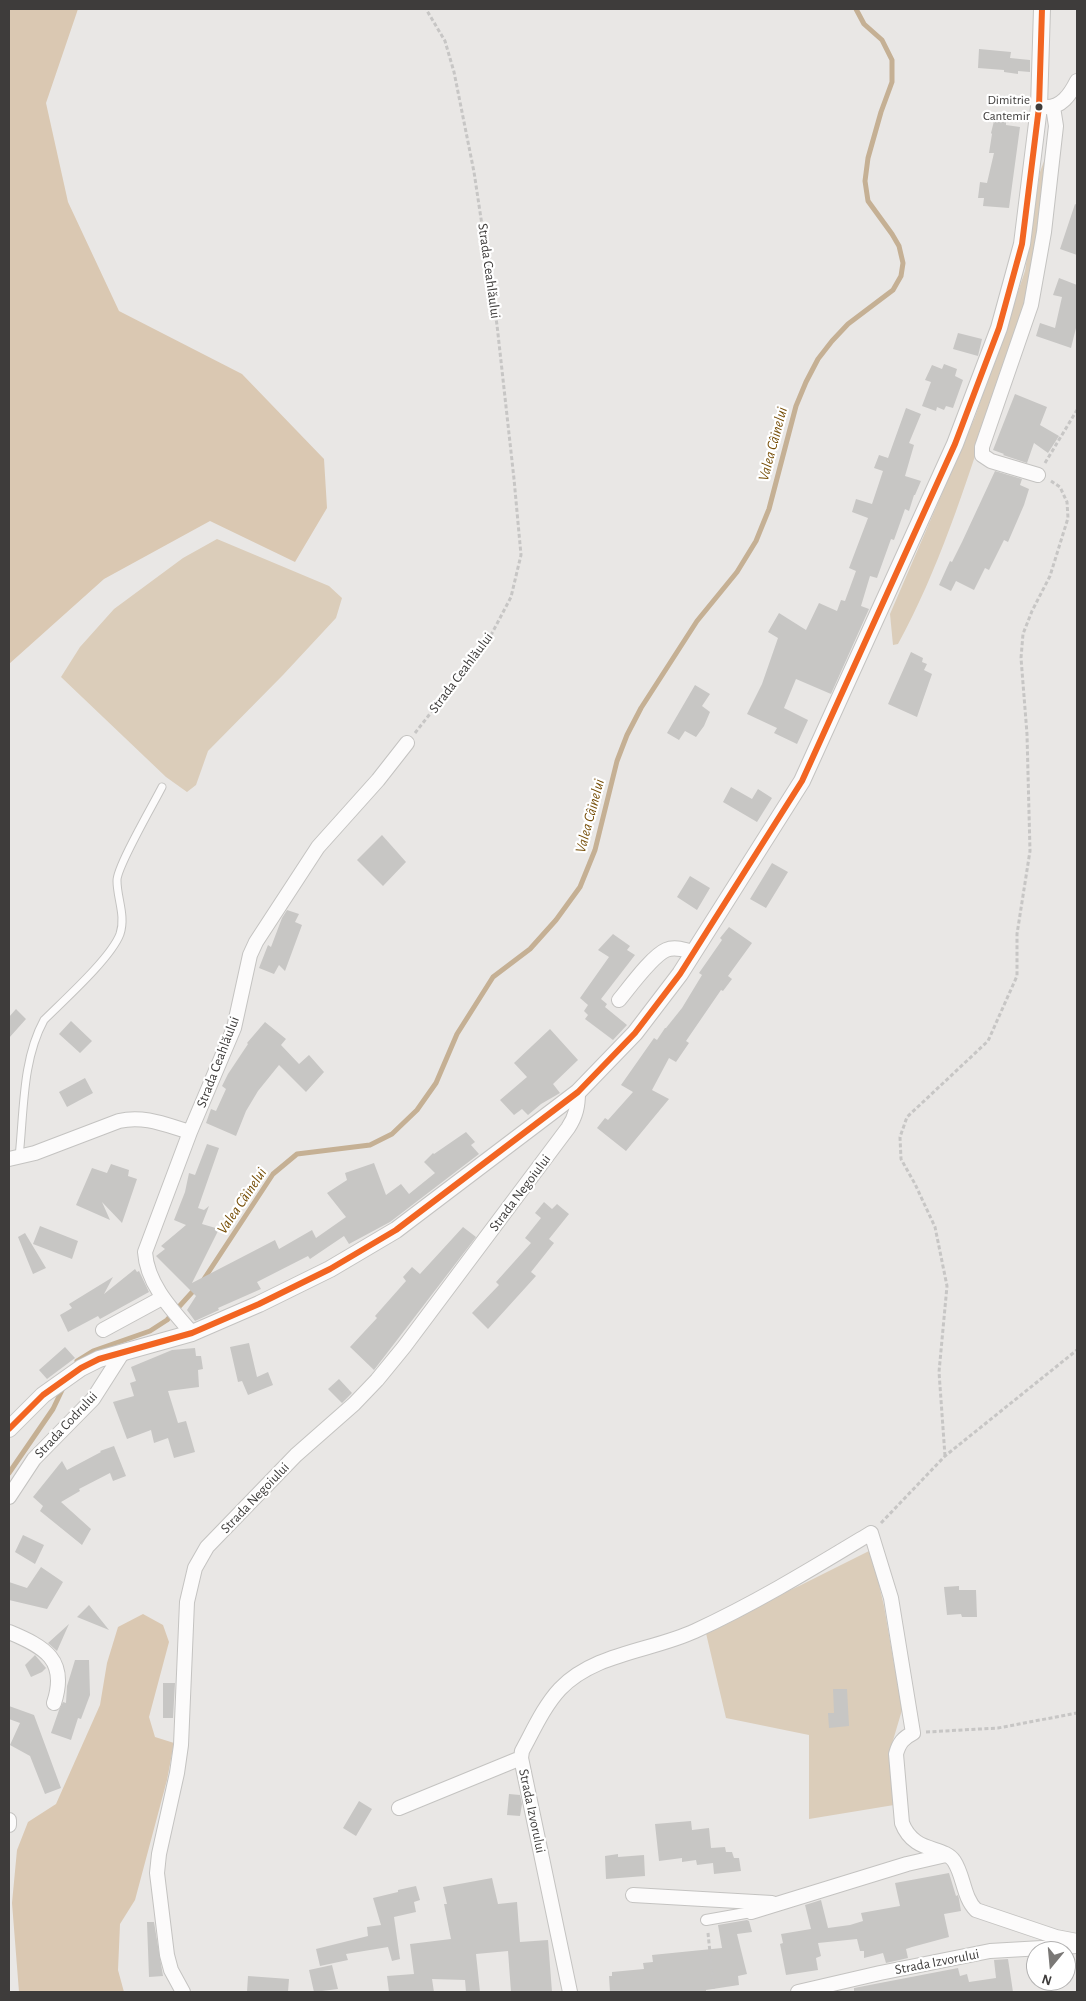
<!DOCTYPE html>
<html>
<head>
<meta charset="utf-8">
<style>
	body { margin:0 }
	#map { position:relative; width:1086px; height:2001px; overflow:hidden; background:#e9e7e5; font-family:"Alegreya Sans",sans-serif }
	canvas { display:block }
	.frame { position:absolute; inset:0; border:10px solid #3e3c3b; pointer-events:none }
	.north { position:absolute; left:1026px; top:1941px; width:50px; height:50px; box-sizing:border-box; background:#fff; border:1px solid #b2b1b1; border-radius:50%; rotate:197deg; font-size:14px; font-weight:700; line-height:20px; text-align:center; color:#3e3c3b }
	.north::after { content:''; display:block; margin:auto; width:18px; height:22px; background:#7a7876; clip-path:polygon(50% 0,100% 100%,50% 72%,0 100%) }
</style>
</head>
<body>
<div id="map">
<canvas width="1086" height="2001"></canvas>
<div class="frame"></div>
<div class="north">N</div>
</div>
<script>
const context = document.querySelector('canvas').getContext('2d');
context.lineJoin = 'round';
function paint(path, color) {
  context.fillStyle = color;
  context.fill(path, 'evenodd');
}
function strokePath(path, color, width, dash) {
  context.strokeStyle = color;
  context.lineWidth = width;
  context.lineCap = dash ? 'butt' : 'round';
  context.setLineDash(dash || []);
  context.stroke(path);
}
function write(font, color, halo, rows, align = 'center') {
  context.font = font + ' "Alegreya Sans",sans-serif';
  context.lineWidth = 4.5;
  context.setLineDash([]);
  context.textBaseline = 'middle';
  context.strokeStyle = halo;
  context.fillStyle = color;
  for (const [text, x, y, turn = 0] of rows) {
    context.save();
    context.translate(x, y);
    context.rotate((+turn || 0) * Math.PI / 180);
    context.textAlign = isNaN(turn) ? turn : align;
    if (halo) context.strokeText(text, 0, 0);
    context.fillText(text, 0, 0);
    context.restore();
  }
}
paint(new Path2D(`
	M 1047,153 C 1042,198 1037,244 1028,289 C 1020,329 1004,369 991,408 C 964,489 939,569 898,644 L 893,645 L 890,614 L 975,417 L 1025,271 L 1040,172 Z
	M 217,539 L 329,586 L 342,598 L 336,618 L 283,675 L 208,751 L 196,785 L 187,792 L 166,777 L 61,677 L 80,647 L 114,609 L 183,558 Z
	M 871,1550 L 884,1606 L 902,1710 L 889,1754 L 894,1805 L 809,1819 L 809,1735 L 726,1718 L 705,1629 L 799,1586 Z`), '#dbcdba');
paint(new Path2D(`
	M 9,9 L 78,9 L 46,103 L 68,202 L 119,311 L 242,374 L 324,459 L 327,508 L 295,562 L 210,521 L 104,579 L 9,664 Z
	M 143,1614 L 163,1625 L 169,1642 L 149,1717 L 155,1737 L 174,1743 L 167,1780 L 135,1900 L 120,1924 L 118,1970 L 124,1992 L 19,1992 L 12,1903 L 17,1850 L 28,1822 L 56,1804 L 100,1705 L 107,1663 L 118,1627 Z`), '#dac8b2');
strokePath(new Path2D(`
	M 204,1279 L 273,1174 L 297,1154 L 370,1145 L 392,1134 L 417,1110 L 436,1083 L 457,1034 L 493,977 L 530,949 L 556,920 L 580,887 L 595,850 L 617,761 L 627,735 L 641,708 L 697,621 L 737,572 L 756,541 L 769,509 L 796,406 L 806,382 L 818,359 L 832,341 L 848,324 L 893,290 L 901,276 L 903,263 L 899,246 L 892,234 L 868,201 L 865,181 L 868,158 L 881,112 L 892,82 L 892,60 L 882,40 L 864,24 L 856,9
	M 77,1361 L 93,1351 L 150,1331 L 167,1320 L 195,1289
	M 9,1473 L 53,1409 L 63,1388`), '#c5b094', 5);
paint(new Path2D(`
	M 979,49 L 1011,52 L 1010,58 L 1030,60 L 1030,72 L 1018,71 L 1018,74 L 1004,72 L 1004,70 L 978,68 Z
	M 995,117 L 1006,119 L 1006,125 L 1020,127 L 1009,208 L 983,206 L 984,198 L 978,198 L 980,182 L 987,183 L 994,153 L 989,153 L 992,134 L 991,133 Z
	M 1075,204 L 1077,205 L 1077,255 L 1060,249 Z
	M 1059,278 L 1077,285 L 1077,324 L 1071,348 L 1036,336 L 1040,323 L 1055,328 L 1062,297 L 1053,295 Z
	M 958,333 L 982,339 L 978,356 L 953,349 Z
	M 944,364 L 957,369 L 955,376 L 963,380 L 953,408 L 946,406 L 944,410 L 937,407 L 936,411 L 922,406 L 931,382 L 925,380 L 932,365 L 942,369 Z
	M 1015,394 L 1047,407 L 1040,425 L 1059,436 L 1048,453 L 1034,443 L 1027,463 L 1003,455 L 1004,454 L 993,450 Z
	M 906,408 L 921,414 L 909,443 L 914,445 L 905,476 L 921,481 L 915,495 L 914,495 L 909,511 L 905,509 L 894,540 L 891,539 L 877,578 L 870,576 L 861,606 L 869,609 L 831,694 L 796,679 L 784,708 L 808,720 L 797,744 L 774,733 L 777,728 L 747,714 L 762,684 L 778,638 L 768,632 L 779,613 L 806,630 L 819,603 L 837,611 L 841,600 L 845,601 L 856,571 L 849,568 L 868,518 L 852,512 L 856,499 L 872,504 L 883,471 L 874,468 L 879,455 L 888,458 Z
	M 995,471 L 1022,479 L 1020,485 L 1029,489 L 1024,505 L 1008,542 L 1004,540 L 989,570 L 985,568 L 974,590 L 956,581 L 951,591 L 939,585 L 950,561 L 952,562 L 962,542 Z
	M 911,652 L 923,658 L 922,662 L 927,664 L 924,670 L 932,674 L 917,717 L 888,704 Z
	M 695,685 L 710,694 L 702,706 L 710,712 L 704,726 L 696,737 L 685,731 L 679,740 L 667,733 Z
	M 731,787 L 752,799 L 758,789 L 772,798 L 757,822 L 723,802 Z
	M 382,835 L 406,862 L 383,886 L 357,860 Z
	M 772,863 L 788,872 L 766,908 L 750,899 Z
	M 690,876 L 710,888 L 697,910 L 677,897 Z
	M 287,910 L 299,914 L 295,922 L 302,925 L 285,971 L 279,965 L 274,974 L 259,968 L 268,945 L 271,947 L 282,918 Z
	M 729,927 L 752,943 L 728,976 L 732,979 L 723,991 L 721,990 L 686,1041 L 689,1043 L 676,1062 L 669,1058 L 652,1090 L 669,1099 L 626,1151 L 597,1128 L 605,1118 L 608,1120 L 633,1092 L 621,1085 L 654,1038 L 657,1040 L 665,1028 L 666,1028 L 682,1008 L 702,975 L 699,973 L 722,940 L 720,938 Z
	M 613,934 L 630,946 L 627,950 L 635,955 L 601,999 L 607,1004 L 605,1007 L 627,1025 L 613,1040 L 585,1019 L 588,1015 L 584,1011 L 588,1005 L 580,998 L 609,957 L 598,950 Z
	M 16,1009 L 26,1019 L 9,1038 L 9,1017 Z
	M 71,1021 L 92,1041 L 80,1053 L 59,1034 Z
	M 265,1022 L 286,1039 L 281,1045 L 299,1064 L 309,1055 L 324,1072 L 306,1092 L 279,1065 L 258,1091 L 246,1111 L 236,1136 L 206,1123 L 211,1109 L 216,1111 L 226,1089 L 222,1086 L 228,1074 L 248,1044 L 247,1043 Z
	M 550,1029 L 578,1060 L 553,1084 L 560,1093 L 541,1104 L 528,1115 L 522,1109 L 514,1115 L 500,1100 L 527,1077 L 514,1063 Z
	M 85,1078 L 93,1093 L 67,1107 L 59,1092 Z
	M 466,1132 L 475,1142 L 471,1145 L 479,1154 L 390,1222 L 349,1244 L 344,1236 L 310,1259 L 308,1256 L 257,1282 L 261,1289 L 218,1308 L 219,1310 L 195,1321 L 187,1310 L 196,1296 L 156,1256 L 165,1249 L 161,1246 L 186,1225 L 174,1220 L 185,1192 L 189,1173 L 195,1175 L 207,1144 L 219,1148 L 198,1208 L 204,1210 L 209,1206 L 202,1224 L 219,1229 L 192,1283 L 275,1240 L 279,1249 L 312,1230 L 316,1238 L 346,1217 L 327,1193 L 347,1180 L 345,1173 L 374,1163 L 386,1195 L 401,1184 L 409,1194 L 435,1173 L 424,1162 L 433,1153 L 434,1154 Z
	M 111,1164 L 129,1170 L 128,1176 L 137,1179 L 122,1223 L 102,1202 L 110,1220 L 76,1205 L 92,1168 L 107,1173 Z
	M 544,1202 L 552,1209 L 557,1204 L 569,1214 L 549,1239 L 554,1243 L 531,1272 L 536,1276 L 488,1329 L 472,1313 L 499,1285 L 496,1282 L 531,1243 L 525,1238 L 541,1218 L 535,1213 Z
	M 40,1226 L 78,1241 L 72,1259 L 33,1244 Z
	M 463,1227 L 476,1237 L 374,1370 L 350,1347 L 377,1318 L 375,1316 L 406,1281 L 403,1277 L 412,1267 L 420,1274 Z
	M 25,1233 L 46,1268 L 33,1274 L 18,1237 Z
	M 135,1269 L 137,1272 L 139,1271 L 149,1292 L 100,1319 L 98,1316 L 68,1332 L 60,1315 L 72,1308 L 69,1304 L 113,1277 L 104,1294 Z
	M 249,1343 L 257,1377 L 268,1372 L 273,1385 L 248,1395 L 242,1381 L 238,1382 L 230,1347 Z
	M 65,1347 L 75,1358 L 47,1379 L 39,1370 Z
	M 195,1348 L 196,1356 L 201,1356 L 203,1369 L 198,1370 L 199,1387 L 168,1391 L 178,1423 L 186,1421 L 195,1452 L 174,1458 L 168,1438 L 154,1443 L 151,1430 L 127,1439 L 113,1402 L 134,1396 L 130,1383 L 136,1381 L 131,1367 L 172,1350 Z
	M 339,1379 L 352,1393 L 342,1403 L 328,1389 Z
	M 114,1446 L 126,1476 L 113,1481 L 110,1473 L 79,1489 L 80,1491 L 61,1502 L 91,1529 L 82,1545 L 40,1511 L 43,1506 L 33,1497 L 62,1461 L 67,1470 L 101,1452 L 100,1451 Z
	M 23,1535 L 44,1545 L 35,1564 L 15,1552 Z
	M 41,1567 L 63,1582 L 47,1609 L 9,1600 L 9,1582 L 27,1588 Z
	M 959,1586 L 959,1590 L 976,1590 L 977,1617 L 962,1617 L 961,1614 L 947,1615 L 944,1587 Z
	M 89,1605 L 109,1630 L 77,1617 Z
	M 69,1624 L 57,1651 L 48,1643 Z
	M 35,1655 L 46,1668 L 42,1672 L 31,1677 L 25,1665 Z
	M 75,1660 L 89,1660 L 90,1695 L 81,1719 L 78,1718 L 71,1740 L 51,1733 L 59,1710 L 63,1702 L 66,1703 L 67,1686 Z
	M 163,1683 L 175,1683 L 173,1718 L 163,1718 Z
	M 833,1689 L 847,1689 L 849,1726 L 829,1728 L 828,1713 L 834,1713 Z
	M 9,1706 L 34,1715 L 61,1788 L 45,1794 L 30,1756 L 10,1745 L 20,1723 L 9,1719 Z
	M 509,1794 L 520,1795 L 522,1804 L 520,1816 L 507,1815 Z
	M 359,1801 L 372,1809 L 356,1836 L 343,1828 Z
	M 691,1821 L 692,1830 L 709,1828 L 711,1848 L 725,1847 L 726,1852 L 732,1852 L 734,1858 L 739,1858 L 741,1871 L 714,1874 L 713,1863 L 697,1865 L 696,1860 L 682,1862 L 682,1858 L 659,1861 L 655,1824 Z
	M 618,1854 L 618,1857 L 644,1855 L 645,1876 L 606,1879 L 605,1856 Z
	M 949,1873 L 956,1896 L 958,1895 L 959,1899 L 961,1911 L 944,1914 L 949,1937 L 912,1947 L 906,1949 L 908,1958 L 886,1963 L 883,1953 L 864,1958 L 864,1951 L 860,1951 L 857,1939 L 818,1943 L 821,1956 L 816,1958 L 818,1970 L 786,1975 L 780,1944 L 783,1943 L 781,1934 L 811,1929 L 805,1905 L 821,1900 L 828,1928 L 850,1925 L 863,1921 L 861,1913 L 900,1906 L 895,1883 Z
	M 492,1878 L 498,1904 L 517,1902 L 520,1942 L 548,1940 L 552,1992 L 511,1992 L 508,1951 L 476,1954 L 480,1992 L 466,1992 L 465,1980 L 432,1979 L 434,1992 L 389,1992 L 387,1976 L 414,1974 L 410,1944 L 451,1939 L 444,1904 L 447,1904 L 443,1887 Z
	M 416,1886 L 420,1900 L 414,1902 L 416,1912 L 394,1917 L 400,1959 L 392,1961 L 388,1947 L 346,1954 L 348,1960 L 320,1966 L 316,1949 L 368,1936 L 367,1927 L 381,1925 L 373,1898 L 398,1892 L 398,1890 Z
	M 747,1920 L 749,1921 L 752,1932 L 737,1934 L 747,1974 L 738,1976 L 739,1985 L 706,1990 L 706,1992 L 610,1992 L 609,1976 L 612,1976 L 612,1972 L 644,1969 L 643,1963 L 653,1962 L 652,1955 L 722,1948 L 718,1925 Z
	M 147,1922 L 154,1922 L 163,1976 L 149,1977 Z
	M 1008,1959 L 1013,1992 L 854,1992 L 854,1988 L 958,1968 L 960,1976 L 967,1974 L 969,1982 L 996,1978 L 994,1960 Z
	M 332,1965 L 338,1989 L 314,1992 L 309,1970 Z
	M 248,1976 L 289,1979 L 288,1992 L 247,1992 Z`), '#c7c6c4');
const service = new Path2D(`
	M 19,1157 C 24,1112 22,1060 44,1020 C 64,1000 111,958 120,934 C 126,916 117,898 117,881 C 116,868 154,803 162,787`);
const pedestrian = new Path2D(`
	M 706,1920 L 751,1912`);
const minor = new Path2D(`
	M 1045,107 C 1061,108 1070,95 1077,81
	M 1038,475 L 991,461 L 982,455 L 982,447 L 1031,305 L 1044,232 L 1056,126 L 1053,107
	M 619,1000 C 629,988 652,956 666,950 C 675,946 685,950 693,952
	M 9,1159 L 35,1153 L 119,1121 C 144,1115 166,1125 190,1132
	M 103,1330 L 162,1298
	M 192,1333 C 172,1310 147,1284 145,1252 L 190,1132 L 234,1028 L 250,955 L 256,942 L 318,847 L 378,780 L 407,743
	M 9,1497 L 34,1459 L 93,1399 L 123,1352
	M 9,1632 C 45,1647 68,1660 54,1703
	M 399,1808 L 521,1758
	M 9,1820 L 9,1825
	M 633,1895 L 772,1903
	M 751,1912 L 907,1864 L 946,1855
	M 183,1992 L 171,1970 L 167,1955 L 157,1873 L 159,1854 L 177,1773 L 181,1745 L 187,1602 L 195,1568 L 207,1547 L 296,1455 L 354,1404 L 377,1380 L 404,1347 L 568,1128 C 576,1116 578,1106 578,1092
	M 570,1992 L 521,1758 L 522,1751 C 533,1731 544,1706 560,1689 C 594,1653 652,1651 695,1631 C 756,1603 813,1568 871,1533 L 891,1598 L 913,1733 C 903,1738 899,1743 896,1754 L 902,1823 C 914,1854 943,1845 954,1861 C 964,1876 963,1897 976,1910 L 1056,1937 L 1077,1941
	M 798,1992 L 880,1973 L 990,1951 L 1077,1946`);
const tertiary = new Path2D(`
	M 9,1429 L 43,1395 L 81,1368 L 99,1359 L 192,1333 L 259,1304 L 330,1269 L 396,1230 L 578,1092 L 635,1033 L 680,974 L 802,781 L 955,444 L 999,328 L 1022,244 L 1039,107 L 1042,9`);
strokePath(service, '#c4c3c1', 9);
strokePath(pedestrian, '#c4c3c1', 12);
strokePath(minor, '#c4c3c1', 16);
strokePath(tertiary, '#c4c3c1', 18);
strokePath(new Path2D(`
	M 1045,463 L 1077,410
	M 415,733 L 490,637 L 511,597 L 521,555 L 514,479 L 497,325 L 474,172 L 454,72 L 445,41 L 426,9
	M 945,1456 L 939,1372 L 947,1286 L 935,1227 L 915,1184 L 901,1159 L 900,1137 L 907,1117 L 988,1041 L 1017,976 L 1017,934 L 1030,851 L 1027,734 L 1021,658 L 1023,634 L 1032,611 L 1050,576 L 1068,518 L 1067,502 L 1060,487 L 1051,481
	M 881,1523 L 945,1456 L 1077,1350
	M 926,1732 L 998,1728 L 1077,1713
	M 708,1933 L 714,1992`), '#c7c6c5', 3, [4, 2.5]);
strokePath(service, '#fcfbfb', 7);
strokePath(pedestrian, '#fcfbfb', 10);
strokePath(minor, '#fcfbfb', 14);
strokePath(tertiary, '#fcfbfb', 16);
strokePath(new Path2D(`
	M 9,1429 L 43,1395 L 81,1368 L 99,1359 L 192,1333 L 259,1304 L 330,1269 L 396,1230 L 578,1092 L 635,1033 L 680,974 L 802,781 L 955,444 L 999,328 L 1022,244 L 1039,107 L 1042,9`), '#f26522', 6);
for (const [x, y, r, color] of [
	[1039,107,4.5,"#3e3c3b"]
]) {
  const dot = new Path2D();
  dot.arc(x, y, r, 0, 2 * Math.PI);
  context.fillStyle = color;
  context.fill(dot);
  strokePath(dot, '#fff', 2);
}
write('13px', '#3e3c3b', '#fff', [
	["Dimitrie",1030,100],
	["Cantemir",1030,116]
], 'right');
write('14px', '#3e3c3b', '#fff', [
	["Strada Ceahlăului",489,271,82],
	["Strada Ceahlăului",461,673,-53],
	["Strada Ceahlăului",218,1062,-69],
	["Strada Negoiului",520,1193,-53],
	["Strada Codrului",66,1425,-47],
	["Strada Negoiului",255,1498,-46],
	["Strada Izvorului",532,1811,78],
	["Strada Izvorului",937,1962,-11]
]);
write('italic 15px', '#764e07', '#fff', [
	["Valea Câinelui",773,444,-75],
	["Valea Câinelui",590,816,-75],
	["Valea Câinelui",242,1201,-56]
]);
</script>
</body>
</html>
